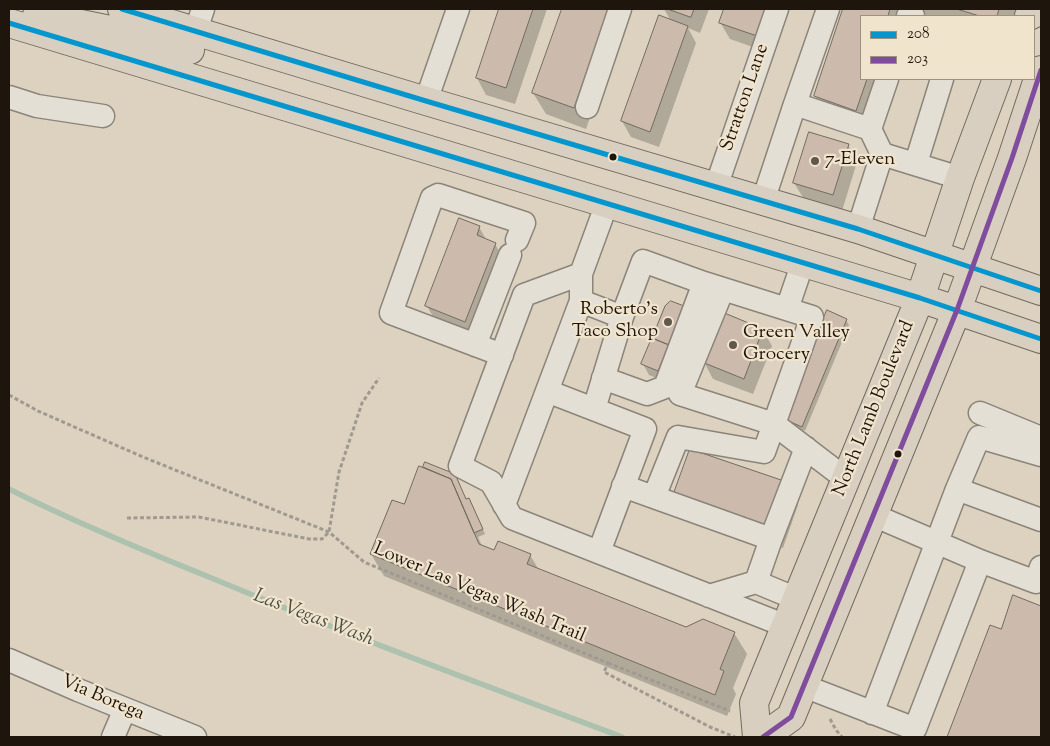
<!DOCTYPE html>
<html>
<head>
<meta charset="utf-8">
<style>
	body { margin:0 }
	#map { position:relative; width:1050px; height:746px; overflow:hidden; background:#ddd2bf; font-family:"Sorts Mill Goudy",serif }
	canvas { display:block }
	.frame { position:absolute; inset:0; border:10px solid #1e160d; pointer-events:none }
	.legend { position:absolute; left:860px; top:15px; width:175px; height:65px; box-sizing:border-box; background:#f1e4cd; border:1px solid #9d9280; margin:0; padding:6px 9px; list-style:none; font-size:15px; color:#1e160d }
	.legend li { display:flex; align-items:center; gap:10px; height:25px }
	.legend b { width:25px; border:1px solid #9d9280 }
</style>
</head>
<body>
<div id="map">
<canvas width="1050" height="746"></canvas>
<div class="frame"></div>
<ul class="legend">
<li><b style="height:6px;background:#0496cd"></b>208</li>
<li><b style="height:6px;background:#804c9e"></b>203</li>
</ul>
</div>
<script>
const context = document.querySelector('canvas').getContext('2d');
context.lineJoin = 'round';
function paint(path, color) {
  context.fillStyle = color;
  context.fill(path, 'evenodd');
}
function strokePath(path, color, width, dash) {
  context.strokeStyle = color;
  context.lineWidth = width;
  context.lineCap = dash ? 'butt' : 'round';
  context.setLineDash(dash || []);
  context.stroke(path);
}
function write(font, color, halo, rows, align = 'center') {
  context.font = font + ' "Sorts Mill Goudy",serif';
  context.lineWidth = 4.5;
  context.setLineDash([]);
  context.textBaseline = 'middle';
  context.strokeStyle = halo;
  context.fillStyle = color;
  for (const [text, x, y, turn = 0] of rows) {
    context.save();
    context.translate(x, y);
    context.rotate((+turn || 0) * Math.PI / 180);
    context.textAlign = isNaN(turn) ? turn : align;
    if (halo) context.strokeText(text, 0, 0);
    context.fillText(text, 0, 0);
    context.restore();
  }
}
paint(new Path2D(`
	M 500,9 L 547,9 L 515,104 L 486,95 L 477,78 Z
	M 563,9 L 613,9 L 622,25 L 586,129 L 546,114 L 533,93 Z
	M 664,9 L 709,9 L 700,33 L 688,28 L 696,43 L 659,147 L 631,137 L 622,121 L 671,21 Z
	M 725,9 L 785,9 L 770,53 L 730,39 L 720,22 Z
	M 844,9 L 1018,9 L 1015,16 L 929,16 L 909,9 L 907,16 L 861,16 L 861,79 L 886,79 L 868,131 L 828,118 L 815,96 Z
	M 848,145 L 857,162 L 842,211 L 804,199 L 794,183 Z
	M 479,227 L 487,241 L 495,244 L 504,260 L 474,337 L 436,322 L 427,306 Z
	M 683,307 L 664,381 L 649,375 L 643,364 Z
	M 846,320 L 849,325 L 805,431 L 786,423 Z
	M 763,330 L 772,346 L 753,394 L 713,379 L 704,362 Z
	M 426,464 L 454,475 L 466,500 L 472,504 L 485,534 L 478,537 L 482,546 L 495,552 L 530,555 L 539,570 L 686,629 L 734,633 L 747,654 L 733,688 L 736,694 L 727,716 L 384,576 L 371,554 L 404,506 Z
	M 786,483 L 798,505 L 783,548 L 688,515 Z
	M 1014,597 L 1041,607 L 1041,737 L 948,737 L 990,626 L 1001,631 Z`), '#0003');
strokePath(new Path2D(`
	M 9,489 C 74,522 142,550 209,577 C 346,634 484,685 622,737`), '#adc1af', 5.5);
const building = new Path2D(`
	M 499,9 L 533,9 L 506,88 L 476,78 Z
	M 562,9 L 609,9 L 574,108 L 532,93 Z
	M 668,9 L 694,9 L 691,17 Z
	M 724,9 L 770,9 L 760,37 L 719,23 Z
	M 843,9 L 890,9 L 888,16 L 861,16 L 861,79 L 867,79 L 856,111 L 814,96 Z
	M 957,9 L 999,9 L 997,16 L 980,16 Z
	M 659,15 L 688,26 L 650,132 L 621,121 Z
	M 809,132 L 849,144 L 833,195 L 793,183 Z
	M 459,218 L 480,226 L 477,235 L 496,243 L 465,322 L 425,306 Z
	M 671,301 L 684,306 L 669,345 L 652,338 L 665,306 L 669,302 Z
	M 827,310 L 847,319 L 802,427 L 782,418 Z
	M 722,312 L 763,329 L 744,379 L 702,362 Z
	M 652,338 L 669,345 L 658,371 L 641,364 Z
	M 690,449 L 787,482 L 771,527 L 674,493 Z
	M 425,462 L 455,474 L 466,499 L 469,498 L 483,529 L 474,533 L 451,479 L 423,467 Z
	M 419,466 L 451,479 L 479,544 L 494,550 L 498,541 L 531,554 L 527,564 L 686,627 L 703,619 L 735,632 L 720,669 L 724,671 L 715,695 L 370,554 L 392,500 L 404,504 Z
	M 1013,595 L 1041,606 L 1041,737 L 947,737 L 990,625 L 1001,629 Z`);
paint(building, '#ccbaad');
strokePath(building, '#716b60', 1);
const minor = new Path2D(`
	M 908,16 L 909,15 L 913,16
	M 190,48 L 203,9
	M 9,97 L 37,106 L 103,116
	M 426,101 L 458,9
	M 795,104 L 828,9
	M 587,107 L 620,9
	M 870,129 L 887,79
	M 882,154 L 960,178
	M 916,163 L 942,79
	M 716,187 L 777,9
	M 763,201 L 795,104 L 870,129 L 882,154 L 858,229
	M 607,203 L 581,274 L 524,295 L 460,466 L 491,482 L 512,518 L 786,626
	M 704,283 L 812,317 L 774,424 L 846,479
	M 581,301 L 622,317 L 594,409
	M 787,309 L 803,262
	M 475,345 L 510,255
	M 502,355 L 391,313 L 432,198 L 438,195 L 524,223 L 517,240
	M 603,378 L 647,394 L 665,387 L 704,283 L 643,261 L 622,317
	M 547,391 L 645,429 L 599,552
	M 980,413 L 1041,438
	M 623,486 L 771,539 L 756,582 L 797,599
	M 957,489 L 1041,520
	M 654,497 L 678,437 L 764,452 L 774,424 L 680,394 L 723,289
	M 504,505 L 581,301 L 581,274
	M 873,515 L 980,561 L 1036,582 L 1041,567
	M 771,539 L 806,448
	M 709,596 L 756,582
	M 9,660 L 78,690 L 195,737
	M 804,686 L 915,729 L 980,561
	M 872,713 L 957,489 L 979,437 L 1041,455
	M 113,737 L 125,709`);
const major = new Path2D(`
	M 122,9 L 426,101 L 858,229 L 1041,291
	M 37,15 L 154,39 L 190,50
	M 1029,16 L 1041,10
	M 9,23 L 920,298 L 1041,339
	M 757,737 L 754,703 L 920,298 L 960,178 L 997,79
	M 763,737 L 791,717 L 957,310 L 1012,158 L 1041,70`);
strokePath(minor, '#8b8479', 25);
strokePath(major, '#716b60', 30);
strokePath(new Path2D(`
	M 9,395 L 38,411 L 143,457 L 329,532 L 364,562 L 608,663 L 604,672 L 710,727 L 735,737
	M 127,518 L 199,517 L 309,539 L 322,539 L 329,532 L 339,472 L 362,403 L 379,378
	M 608,663 L 730,711
	M 830,719 L 836,730 L 842,737`), '#9f9a91', 3, [4, 2.5]);
strokePath(minor, '#e4dfd5', 22);
strokePath(major, '#d8cfc0', 28);
strokePath(new Path2D(`
	M 122,9 L 426,101 L 858,229 L 1041,291
	M 9,23 L 920,298 L 1041,339`), '#0496cd', 5);
strokePath(new Path2D(`
	M 763,737 L 791,717 L 957,310 L 1012,158 L 1041,70`), '#804c9e', 5);
for (const [x, y, r, color] of [
	[613,157,4.5,"#1e160d"],
	[815,161,5,"#61584b"],
	[668,322,5,"#61584b"],
	[733,345,5,"#61584b"],
	[898,454,4.5,"#1e160d"]
]) {
  const dot = new Path2D();
  dot.arc(x, y, r, 0, 2 * Math.PI);
  context.fillStyle = color;
  context.fill(dot);
  strokePath(dot, '#f1e4cd', 2);
}
write('19px', '#1e160d', '#f1e4cd', [
	["Stratton Lane",746,98,-71],
	["North Lamb Boulevard",875,409,-68],
	["Lower Las Vegas Wash Trail",479,594,23],
	["Via Borega",102,699,23]
]);
write('19px', '#1e160d', '#f1e4cd', [
	["7-Eleven",825,161],
	["Roberto's",658,311,"right"],
	["Taco Shop",658,333,"right"],
	["Green Valley",743,334],
	["Grocery",743,356]
], 'left');
write('italic 20px', '#494f43', '#f1e4cd', [
	["Las Vegas Wash",313,619,21]
]);
</script>
</body>
</html>
